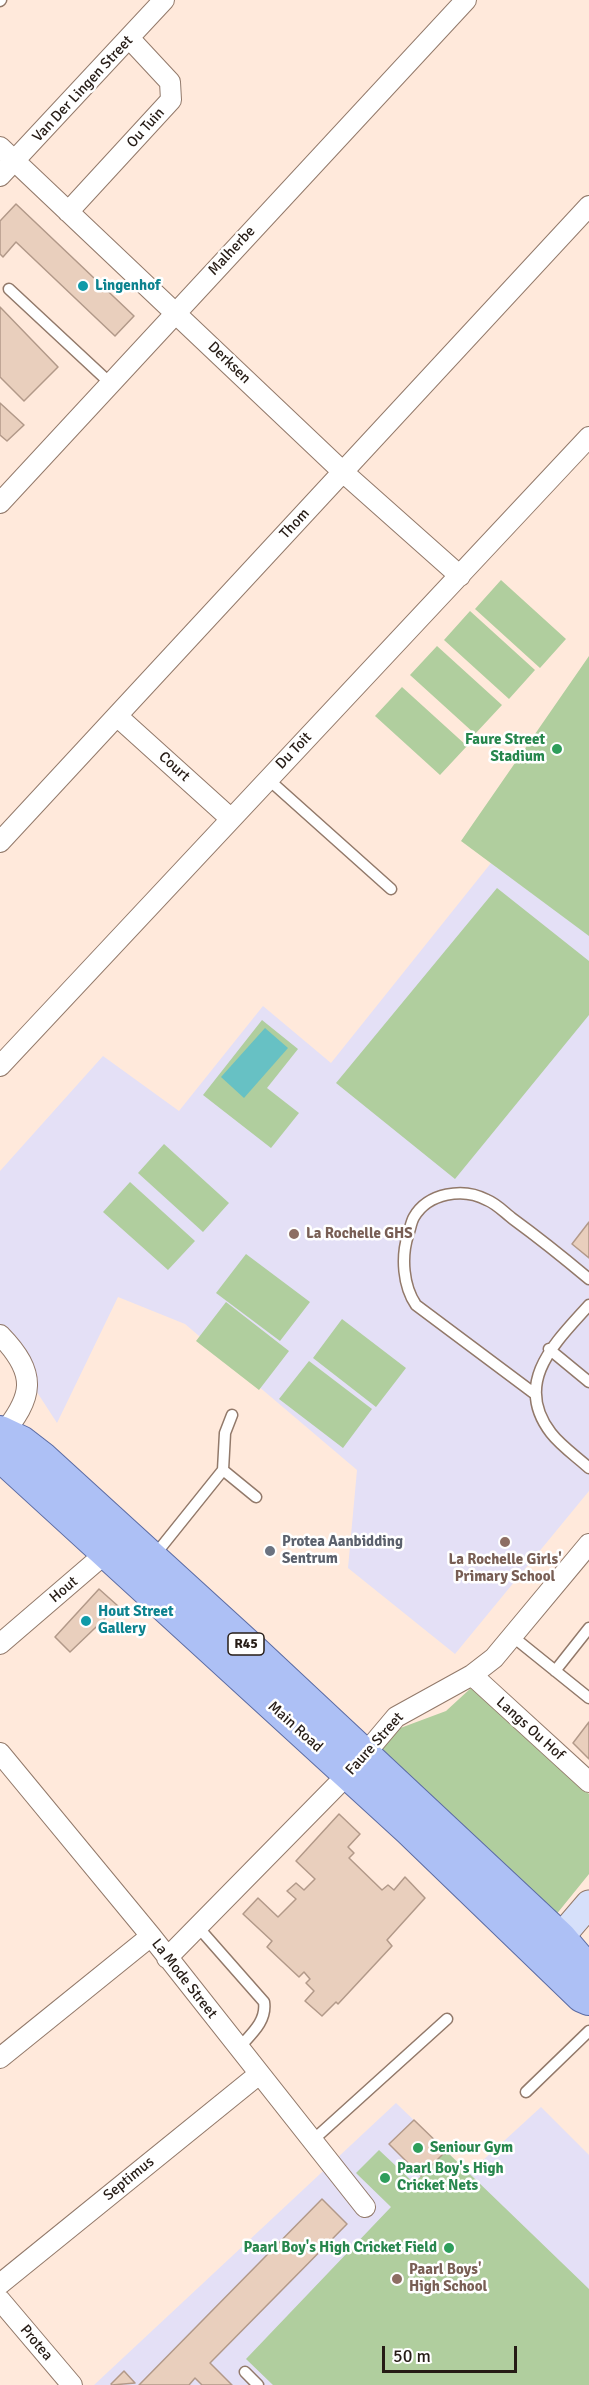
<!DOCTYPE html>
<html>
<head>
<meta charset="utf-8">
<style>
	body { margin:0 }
	#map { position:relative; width:589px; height:2385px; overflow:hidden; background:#ffe9db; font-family:Signika,sans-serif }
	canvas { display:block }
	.scale { position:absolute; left:382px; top:2346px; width:135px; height:27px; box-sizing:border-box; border:3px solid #261c16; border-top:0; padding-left:8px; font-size:18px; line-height:21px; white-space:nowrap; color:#261c16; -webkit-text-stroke:4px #fff; paint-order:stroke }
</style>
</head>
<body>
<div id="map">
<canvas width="589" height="2385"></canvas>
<div class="scale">50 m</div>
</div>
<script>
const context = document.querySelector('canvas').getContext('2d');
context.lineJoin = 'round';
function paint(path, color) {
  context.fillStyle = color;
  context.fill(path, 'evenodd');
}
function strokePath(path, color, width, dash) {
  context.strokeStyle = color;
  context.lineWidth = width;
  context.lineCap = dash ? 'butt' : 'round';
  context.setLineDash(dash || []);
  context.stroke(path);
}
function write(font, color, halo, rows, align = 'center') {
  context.font = font + ' Signika,sans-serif';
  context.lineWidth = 5;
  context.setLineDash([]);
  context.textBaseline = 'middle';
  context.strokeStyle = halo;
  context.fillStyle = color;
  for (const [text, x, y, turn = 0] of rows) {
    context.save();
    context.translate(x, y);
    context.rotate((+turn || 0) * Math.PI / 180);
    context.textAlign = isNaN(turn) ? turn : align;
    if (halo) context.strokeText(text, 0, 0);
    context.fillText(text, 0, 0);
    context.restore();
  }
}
paint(new Path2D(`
	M 491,863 L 589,935 L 589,1491 L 455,1654 L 348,1568 L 357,1470 L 185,1324 L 118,1297 L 57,1423 L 0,1335 L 0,1171 L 103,1056 L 179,1111 L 263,1006 L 331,1063 Z
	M 396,2103 L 469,2173 L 541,2107 L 589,2155 L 589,2385 L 94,2385 Z`), '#e4e0f6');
paint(new Path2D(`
	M 501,580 L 566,639 L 540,668 L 475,609 Z
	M 470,611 L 535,670 L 509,699 L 444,640 Z
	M 437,646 L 502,705 L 475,734 L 410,675 Z
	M 589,656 L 589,936 L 461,841 Z
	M 402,687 L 467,746 L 440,775 L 375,716 Z
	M 497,888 L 589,961 L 589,1015 L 455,1179 L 336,1083 Z
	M 262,1020 L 298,1049 L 267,1088 L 299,1113 L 271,1148 L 203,1095 Z
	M 164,1144 L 229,1203 L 203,1232 L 138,1173 Z
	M 130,1182 L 195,1241 L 168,1270 L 103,1212 Z
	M 246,1254 L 310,1302 L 280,1341 L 216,1293 Z
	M 226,1302 L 289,1351 L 259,1390 L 196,1341 Z
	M 342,1319 L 406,1368 L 376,1407 L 313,1358 Z
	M 309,1361 L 372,1409 L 343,1448 L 279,1399 Z
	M 471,1688 L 589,1794 L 589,1874 L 555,1916 L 367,1755 L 387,1733 L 446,1711 Z
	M 379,2150 L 414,2183 L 446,2151 L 589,2289 L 589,2385 L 273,2385 L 246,2359 L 391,2207 L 356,2173 Z`), '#b0ce9e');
paint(new Path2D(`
	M 265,1028 L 288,1048 L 244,1098 L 221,1077 Z`), '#67c1c4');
const building = new Path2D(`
	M 16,204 L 134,316 L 115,336 L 16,242 L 3,257 L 0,254 L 0,221 Z
	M 0,307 L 58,367 L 24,401 L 0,377 Z
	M 0,403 L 24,425 L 7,441 L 0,435 Z
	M 589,1222 L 589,1258 L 572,1244 Z
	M 99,1589 L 118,1606 L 70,1652 L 55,1637 Z
	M 589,1722 L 589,1759 L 573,1743 Z
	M 339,1814 L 360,1834 L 348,1847 L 354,1853 L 349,1858 L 382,1890 L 388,1885 L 394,1890 L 405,1877 L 425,1898 L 387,1940 L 392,1946 L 338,2004 L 336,2002 L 322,2016 L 305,2001 L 314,1991 L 306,1983 L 310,1979 L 304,1972 L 299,1977 L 267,1947 L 272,1941 L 243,1914 L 258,1898 L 278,1917 L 296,1899 L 287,1891 L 296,1883 L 304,1890 L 315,1879 L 296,1861 Z
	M 414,2120 L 446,2151 L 421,2176 L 389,2144 Z
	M 322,2199 L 347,2224 L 210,2363 L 232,2385 L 202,2385 L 195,2378 L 189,2385 L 139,2385 Z
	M 124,2371 L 135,2383 L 112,2385 L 111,2384 Z`);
paint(building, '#e9cfbd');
strokePath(building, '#b29989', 1.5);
const lane = new Path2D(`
	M 0,1 L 1,0
	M 9,289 L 110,383
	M 268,779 L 391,889
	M 589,1305 C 556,1342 512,1382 551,1433 C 561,1446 577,1457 589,1468
	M 549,1349 L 589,1382
	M 535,1394 L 416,1305 C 403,1286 401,1257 408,1235 C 410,1230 411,1222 414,1217 C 428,1193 463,1187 487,1200 C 497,1204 505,1213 513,1219 C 539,1238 564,1258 589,1279
	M 223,1470 L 256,1497
	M 154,1556 L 223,1470 L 225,1433 L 232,1415
	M 512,1636 L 589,1698
	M 555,1671 L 589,1628
	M 198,1927 L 264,2002 C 267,2022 250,2035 238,2049
	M 526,2092 L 589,2031
	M 312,2141 L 447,2019
	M 245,2372 L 258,2385`);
const street = new Path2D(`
	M 0,147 L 343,472 L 460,576
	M 0,176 L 164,0
	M 68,212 L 171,100 L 170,82 L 130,39
	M 0,503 L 466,0
	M 117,716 L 230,818
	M 0,842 L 589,206
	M 0,1066 L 589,437
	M 0,1335 C 38,1374 34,1397 0,1437
	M 0,1644 L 114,1546
	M 472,1675 L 589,1782
	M 0,1753 L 151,1936 L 365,2207
	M 167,1958 L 348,1774 L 396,1717 L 472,1675 L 494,1658 L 589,1544
	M 0,2058 L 151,1936
	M 0,2284 L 258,2075
	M 0,2300 L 72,2385`);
const secondary = new Path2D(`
	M 547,1953 L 589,1904`);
const primary = new Path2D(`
	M 0,1432 L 21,1442 L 43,1459 L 249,1647 L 560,1938 L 589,1972
	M 0,1455 L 410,1830 L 582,1996 L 589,1999`);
strokePath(lane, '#92796a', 13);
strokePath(street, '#92796a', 22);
strokePath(secondary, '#92796a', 29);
strokePath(primary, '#5b6ba3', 34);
strokePath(lane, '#fff', 10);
strokePath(street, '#fff', 20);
strokePath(secondary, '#d6e0fa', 27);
strokePath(primary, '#adc0f5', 32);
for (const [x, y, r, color] of [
	[83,286,6,"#0f9aa8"],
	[557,749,6,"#2e9e5b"],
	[294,1234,6,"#8d6e63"],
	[505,1542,6,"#8d6e63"],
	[270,1551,6,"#6b7280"],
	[86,1621,6,"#0f9aa8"],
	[418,2148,6,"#2e9e5b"],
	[385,2178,6,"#2e9e5b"],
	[449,2248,6,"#2e9e5b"],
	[397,2279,6,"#8d6e63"]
]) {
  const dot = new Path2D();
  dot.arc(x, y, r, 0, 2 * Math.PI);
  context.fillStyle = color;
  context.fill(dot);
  strokePath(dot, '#fff', 2);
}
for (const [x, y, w] of [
	[246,1644,36]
]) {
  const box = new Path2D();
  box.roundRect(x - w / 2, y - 11, w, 22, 4.5);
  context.fillStyle = '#fff';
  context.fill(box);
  strokePath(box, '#261c16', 1.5);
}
write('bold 14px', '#261c16', null, [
	["R45",246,1644]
]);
write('15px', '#261c16', '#fff', [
	["Van Der Lingen Street",83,89,-47],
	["Ou Tuin",146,128,-48],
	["Malherbe",232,251,-47],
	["Derksen",229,363,44],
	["Thom",295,524,-47],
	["Du Toit",294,751,-46],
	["Court",174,767,42],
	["Hout",64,1590,-40],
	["Main Road",295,1727,42],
	["Langs Ou Hof",530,1729,42],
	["Faure Street",375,1744,-48],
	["La Mode Street",184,1979,52],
	["Septimus",129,2179,-39],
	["Protea",36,2343,50]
]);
write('bold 15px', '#0d838f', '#fff', [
	["Lingenhof",95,286],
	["Hout Street",98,1612],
	["Gallery",98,1629]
], 'left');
write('bold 15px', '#27864d', '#fff', [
	["Faure Street",545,740],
	["Stadium",545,757],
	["Seniour Gym",430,2148,"left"],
	["Paarl Boy's High",397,2169,"left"],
	["Cricket Nets",397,2186,"left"],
	["Paarl Boy's High Cricket Field",437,2248]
], 'right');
write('bold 15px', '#785e54', '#fff', [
	["La Rochelle GHS",306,1234],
	["La Rochelle Girls'",505,1560,"center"],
	["Primary School",505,1577,"center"],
	["Paarl Boys'",409,2270],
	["High School",409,2287]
], 'left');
write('bold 15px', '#5b616d', '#fff', [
	["Protea Aanbidding",282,1542],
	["Sentrum",282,1559]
], 'left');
</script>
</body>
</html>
